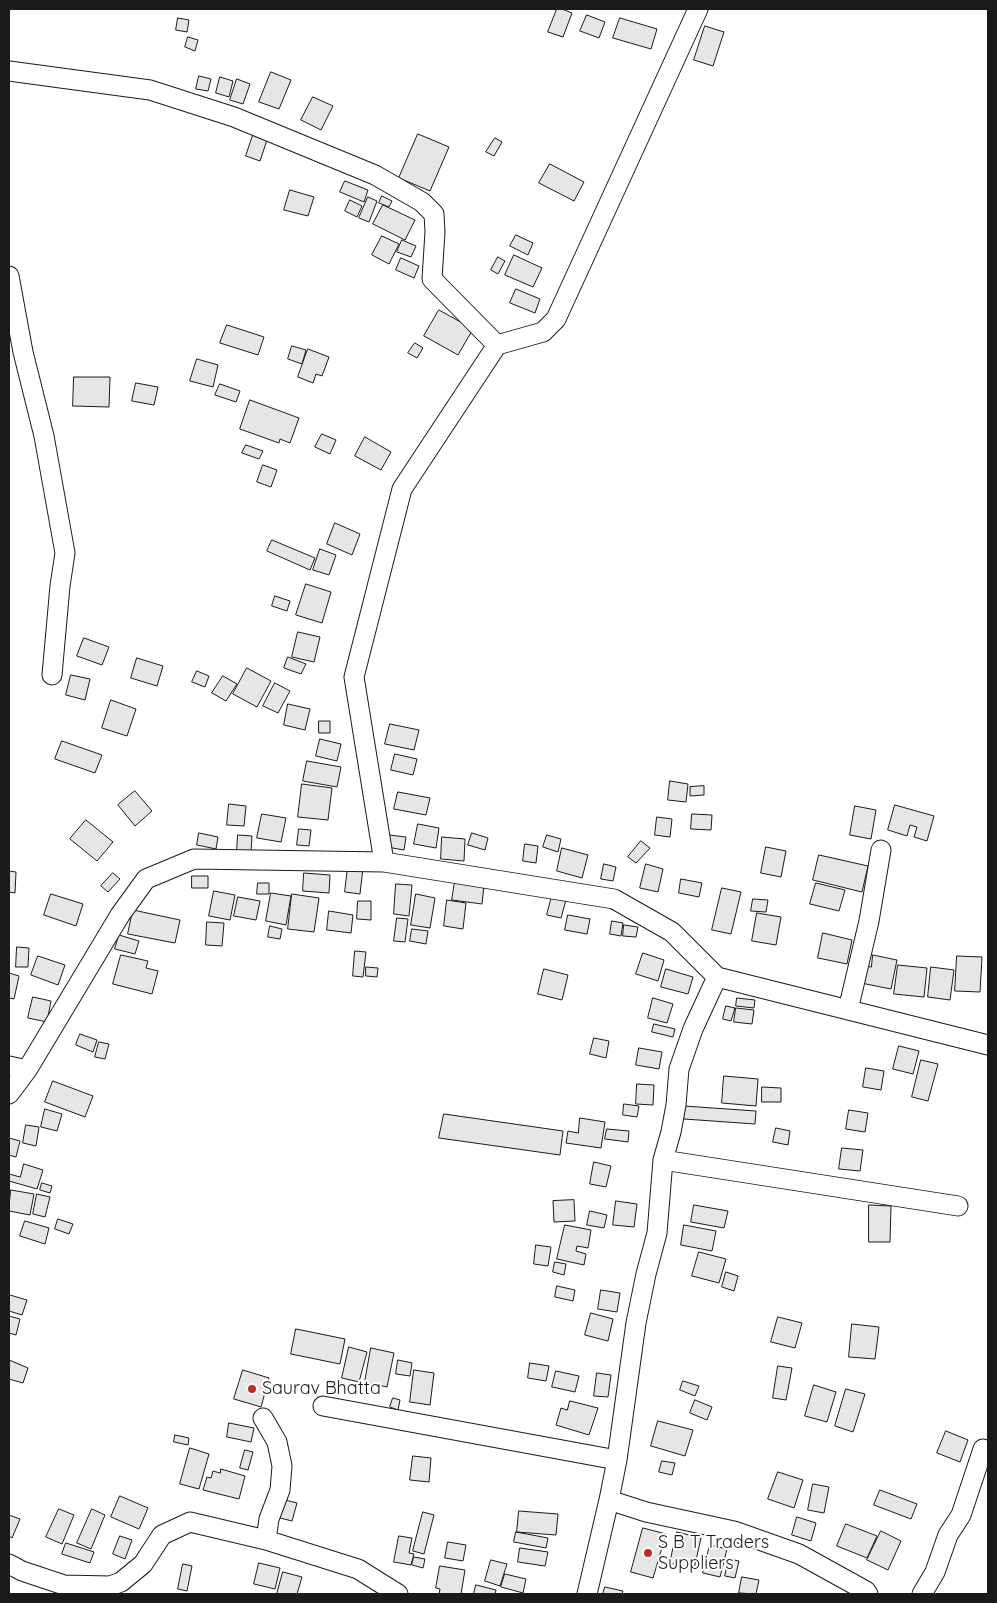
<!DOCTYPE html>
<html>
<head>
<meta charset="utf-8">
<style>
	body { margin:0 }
	#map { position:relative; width:997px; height:1603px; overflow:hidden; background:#fff; font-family:Quicksand,sans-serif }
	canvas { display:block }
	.frame { position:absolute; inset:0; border:10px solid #1a1a1a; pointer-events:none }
</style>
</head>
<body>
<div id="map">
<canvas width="997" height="1603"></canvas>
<div class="frame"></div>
</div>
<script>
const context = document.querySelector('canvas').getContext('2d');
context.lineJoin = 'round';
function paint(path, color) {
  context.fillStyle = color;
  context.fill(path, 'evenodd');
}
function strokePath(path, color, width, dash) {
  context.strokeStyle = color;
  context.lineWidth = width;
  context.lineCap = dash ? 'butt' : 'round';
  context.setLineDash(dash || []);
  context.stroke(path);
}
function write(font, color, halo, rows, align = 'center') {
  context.font = font + ' Quicksand,sans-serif';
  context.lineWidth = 4;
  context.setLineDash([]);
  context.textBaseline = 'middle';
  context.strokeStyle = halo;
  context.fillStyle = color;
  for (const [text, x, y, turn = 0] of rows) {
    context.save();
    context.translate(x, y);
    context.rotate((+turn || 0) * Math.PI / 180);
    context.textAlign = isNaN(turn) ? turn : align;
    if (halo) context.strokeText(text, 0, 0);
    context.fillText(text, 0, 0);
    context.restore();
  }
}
const building = new Path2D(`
	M 557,9 L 562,9 L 572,13 L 563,37 L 548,32 Z
	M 587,15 L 605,22 L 599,38 L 580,31 Z
	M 178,18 L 189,20 L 187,32 L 176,30 Z
	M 620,18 L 657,29 L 651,49 L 613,38 Z
	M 705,26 L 724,32 L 713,66 L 694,60 Z
	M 188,37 L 198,40 L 195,51 L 185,47 Z
	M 271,72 L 291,80 L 279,109 L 259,102 Z
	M 199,76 L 211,79 L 208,91 L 196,89 Z
	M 220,77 L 233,81 L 229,97 L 216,93 Z
	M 237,79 L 250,84 L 243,104 L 230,100 Z
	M 313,97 L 333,106 L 321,130 L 301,120 Z
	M 418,134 L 449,147 L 430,191 L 399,178 Z
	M 253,135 L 267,140 L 260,161 L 246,156 Z
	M 495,138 L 502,142 L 494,156 L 486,152 Z
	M 550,164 L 584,182 L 574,201 L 539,183 Z
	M 345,181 L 368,190 L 364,202 L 340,192 Z
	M 290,190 L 314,197 L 308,216 L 284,210 Z
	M 382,196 L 392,201 L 389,207 L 379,203 Z
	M 368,197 L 377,201 L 369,222 L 359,218 Z
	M 350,200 L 362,206 L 357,217 L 345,211 Z
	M 383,205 L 415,220 L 405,240 L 373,224 Z
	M 516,235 L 533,243 L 528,255 L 510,246 Z
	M 382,236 L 399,244 L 389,264 L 372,255 Z
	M 402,240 L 416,246 L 411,257 L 397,252 Z
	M 514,255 L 542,268 L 533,287 L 505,275 Z
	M 498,257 L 505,261 L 498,274 L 491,270 Z
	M 401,258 L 419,266 L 414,278 L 396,270 Z
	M 516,289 L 540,299 L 535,313 L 510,303 Z
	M 439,310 L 473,329 L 458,355 L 424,336 Z
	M 227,325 L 264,337 L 258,355 L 220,343 Z
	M 415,343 L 423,348 L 417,358 L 408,353 Z
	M 292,346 L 306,350 L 302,364 L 288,359 Z
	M 308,349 L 329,357 L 322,376 L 316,374 L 313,383 L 298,377 Z
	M 197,359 L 218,365 L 213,387 L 190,381 Z
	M 74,377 L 110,377 L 109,407 L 73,406 Z
	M 136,383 L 158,387 L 154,405 L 132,401 Z
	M 220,384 L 240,391 L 236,402 L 215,395 Z
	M 250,400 L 299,418 L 290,443 L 280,439 L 279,443 L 240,429 Z
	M 322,434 L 336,440 L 330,454 L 315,447 Z
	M 365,437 L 391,452 L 381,470 L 355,456 Z
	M 246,445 L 263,451 L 259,459 L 242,453 Z
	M 263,465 L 277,470 L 271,487 L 257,482 Z
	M 335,523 L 360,534 L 352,555 L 327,544 Z
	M 272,540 L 315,558 L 310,570 L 267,551 Z
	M 320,549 L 336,555 L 329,575 L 313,570 Z
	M 306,584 L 331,592 L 322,623 L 296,615 Z
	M 275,596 L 290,601 L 287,611 L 272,606 Z
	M 298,632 L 320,637 L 314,662 L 292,657 Z
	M 84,638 L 109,647 L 102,665 L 77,656 Z
	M 288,657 L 306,664 L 301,674 L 284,668 Z
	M 137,658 L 163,666 L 157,686 L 131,678 Z
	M 247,668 L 271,681 L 257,707 L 233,694 Z
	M 197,671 L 209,676 L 205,687 L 192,682 Z
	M 71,675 L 90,679 L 85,700 L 66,695 Z
	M 223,676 L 237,684 L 226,701 L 212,693 Z
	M 275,683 L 290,691 L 278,713 L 263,706 Z
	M 111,700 L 136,709 L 127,736 L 102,728 Z
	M 288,704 L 310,709 L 305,730 L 284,725 Z
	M 319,721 L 330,721 L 330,733 L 319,733 Z
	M 390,724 L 419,730 L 414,750 L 385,744 Z
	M 320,739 L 341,744 L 337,761 L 316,756 Z
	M 62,741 L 102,755 L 95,773 L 55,759 Z
	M 395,754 L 417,759 L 413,775 L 391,770 Z
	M 307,761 L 341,767 L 337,787 L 303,781 Z
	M 670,781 L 688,784 L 686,802 L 668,800 Z
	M 302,784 L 332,788 L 328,820 L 298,817 Z
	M 704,786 L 704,795 L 690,796 L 690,787 Z
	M 135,791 L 152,811 L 135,826 L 118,805 Z
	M 398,792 L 430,798 L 426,815 L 394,809 Z
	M 229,804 L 246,806 L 244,826 L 227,825 Z
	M 895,805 L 934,816 L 927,841 L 914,837 L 917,827 L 910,825 L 907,836 L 888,830 Z
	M 855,806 L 876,810 L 871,839 L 850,835 Z
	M 262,814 L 286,818 L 281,842 L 257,838 Z
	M 692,814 L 712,815 L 711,830 L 691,829 Z
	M 657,817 L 672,819 L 670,837 L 655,835 Z
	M 86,820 L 113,842 L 97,861 L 70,839 Z
	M 418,824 L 439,828 L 436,848 L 414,844 Z
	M 299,829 L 311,830 L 309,846 L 297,845 Z
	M 199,833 L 218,837 L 216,849 L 197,845 Z
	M 472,833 L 488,838 L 485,850 L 468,845 Z
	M 238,835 L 252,836 L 251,852 L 237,851 Z
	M 389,835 L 406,837 L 404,850 L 387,847 Z
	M 547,835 L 561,839 L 558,852 L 543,847 Z
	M 442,837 L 465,839 L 464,861 L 441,859 Z
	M 641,841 L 650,848 L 636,863 L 628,857 Z
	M 525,844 L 538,846 L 536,863 L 523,861 Z
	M 766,847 L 786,851 L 781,877 L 761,873 Z
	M 562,848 L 588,855 L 582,878 L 557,871 Z
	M 819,855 L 868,866 L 862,892 L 813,880 Z
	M 604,864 L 616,867 L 613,881 L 601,879 Z
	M 646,864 L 663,869 L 658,892 L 640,888 Z
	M 348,866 L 363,868 L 360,894 L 345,892 Z
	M 9,871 L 16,872 L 15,893 L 9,892 Z
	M 113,873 L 120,879 L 108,892 L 101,886 Z
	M 304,873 L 330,875 L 329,893 L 303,891 Z
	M 192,876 L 208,876 L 208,888 L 192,888 Z
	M 681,879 L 702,883 L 699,897 L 679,893 Z
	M 455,881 L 484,885 L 482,904 L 452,900 Z
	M 258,883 L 269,883 L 269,894 L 257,894 Z
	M 816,883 L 845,890 L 839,911 L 810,904 Z
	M 396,884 L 412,885 L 409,916 L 394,914 Z
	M 722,888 L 741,892 L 731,934 L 712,930 Z
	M 214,891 L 235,895 L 230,920 L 209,916 Z
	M 271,893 L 291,896 L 286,925 L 266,921 Z
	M 51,894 L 83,904 L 76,926 L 44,915 Z
	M 292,894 L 319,898 L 314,932 L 288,929 Z
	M 416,894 L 435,898 L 430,928 L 411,925 Z
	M 552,896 L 566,900 L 561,918 L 547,915 Z
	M 238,897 L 260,901 L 256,920 L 234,916 Z
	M 753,899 L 768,900 L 766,912 L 751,911 Z
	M 447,900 L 466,903 L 463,929 L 444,926 Z
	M 358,901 L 371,901 L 371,920 L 357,919 Z
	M 133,910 L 180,920 L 175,943 L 128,934 Z
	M 329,911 L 353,915 L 351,933 L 327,930 Z
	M 757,913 L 781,917 L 776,945 L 752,941 Z
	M 568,915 L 590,919 L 587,934 L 565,930 Z
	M 397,918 L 408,919 L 405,942 L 394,941 Z
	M 612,921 L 623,923 L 621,936 L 610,934 Z
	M 207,922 L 224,923 L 222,946 L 206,945 Z
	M 624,925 L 638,927 L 636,937 L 623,936 Z
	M 270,926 L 282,929 L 280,939 L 268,937 Z
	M 412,929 L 428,931 L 426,944 L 410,941 Z
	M 823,933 L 852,940 L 847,964 L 818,958 Z
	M 119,935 L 139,941 L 135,954 L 115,949 Z
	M 17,947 L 29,948 L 28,967 L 16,967 Z
	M 355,951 L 366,952 L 363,977 L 353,976 Z
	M 643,953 L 664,960 L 658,981 L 636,974 Z
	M 121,955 L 148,961 L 146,968 L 158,971 L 152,994 L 113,984 Z
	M 873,955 L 897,960 L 891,989 L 861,983 L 865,966 L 871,967 Z
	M 38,956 L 65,965 L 58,985 L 31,975 Z
	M 957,956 L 982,957 L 980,992 L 955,991 Z
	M 898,965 L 927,968 L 924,997 L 894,994 Z
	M 366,967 L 378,968 L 377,977 L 366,976 Z
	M 931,967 L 954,970 L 950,1000 L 928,997 Z
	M 544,969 L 568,975 L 562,1000 L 538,994 Z
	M 666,969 L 693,977 L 688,994 L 661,987 Z
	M 9,973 L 19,976 L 14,999 L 9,998 Z
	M 33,997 L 51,1001 L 47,1022 L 28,1018 Z
	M 653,998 L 673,1004 L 667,1023 L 648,1018 Z
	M 737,998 L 755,1000 L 754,1008 L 736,1006 Z
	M 726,1006 L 735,1008 L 731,1021 L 723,1019 Z
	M 736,1008 L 754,1010 L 752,1024 L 734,1022 Z
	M 654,1024 L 675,1029 L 673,1037 L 652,1032 Z
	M 80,1034 L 97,1040 L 93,1052 L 76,1045 Z
	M 594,1038 L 609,1041 L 606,1058 L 590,1054 Z
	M 99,1042 L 109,1044 L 105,1059 L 95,1057 Z
	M 899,1046 L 919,1051 L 913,1074 L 893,1069 Z
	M 639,1048 L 662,1052 L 659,1069 L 636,1065 Z
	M 921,1060 L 938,1064 L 928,1101 L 912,1097 Z
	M 866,1068 L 884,1071 L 881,1090 L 863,1087 Z
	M 724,1076 L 758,1079 L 756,1106 L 722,1103 Z
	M 53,1081 L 93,1096 L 85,1117 L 45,1102 Z
	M 637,1084 L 654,1085 L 653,1105 L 636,1104 Z
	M 762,1087 L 781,1088 L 781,1102 L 762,1102 Z
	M 624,1104 L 639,1106 L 637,1117 L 623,1115 Z
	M 684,1106 L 756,1111 L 755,1124 L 684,1119 Z
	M 45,1109 L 62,1114 L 57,1131 L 41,1127 Z
	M 849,1110 L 868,1113 L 865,1132 L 846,1129 Z
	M 444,1114 L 563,1131 L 560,1155 L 439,1138 Z
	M 580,1118 L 605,1122 L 601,1148 L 566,1143 L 568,1131 L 578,1133 Z
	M 26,1125 L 39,1127 L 36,1146 L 23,1143 Z
	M 776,1128 L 790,1131 L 788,1145 L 773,1142 Z
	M 607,1129 L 629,1131 L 628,1142 L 605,1139 Z
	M 9,1138 L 20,1141 L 16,1157 L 9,1155 Z
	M 842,1148 L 863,1150 L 860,1171 L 839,1169 Z
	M 594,1162 L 611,1166 L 606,1187 L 590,1184 Z
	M 24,1164 L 43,1170 L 37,1189 L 9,1181 L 9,1174 L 20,1177 Z
	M 42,1183 L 52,1186 L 50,1193 L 40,1190 Z
	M 11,1190 L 34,1194 L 30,1215 L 9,1211 Z
	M 37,1194 L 50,1197 L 45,1217 L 33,1214 Z
	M 574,1200 L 575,1221 L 554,1222 L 553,1201 Z
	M 616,1201 L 637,1204 L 634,1227 L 613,1225 Z
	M 694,1205 L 728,1211 L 724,1228 L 691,1222 Z
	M 869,1205 L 891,1206 L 890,1242 L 869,1242 Z
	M 590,1211 L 607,1215 L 604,1228 L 587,1225 Z
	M 58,1219 L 73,1224 L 69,1234 L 55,1229 Z
	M 25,1221 L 49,1228 L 45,1244 L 20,1236 Z
	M 565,1225 L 591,1230 L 588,1248 L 577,1246 L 576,1251 L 586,1254 L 584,1265 L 557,1259 Z
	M 684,1225 L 716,1231 L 712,1251 L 681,1245 Z
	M 536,1245 L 551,1247 L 548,1266 L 534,1264 Z
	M 699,1252 L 726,1259 L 719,1283 L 692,1276 Z
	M 555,1262 L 566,1264 L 564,1275 L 553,1272 Z
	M 726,1272 L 738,1276 L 734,1291 L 722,1287 Z
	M 557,1286 L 575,1290 L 573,1301 L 555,1297 Z
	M 601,1290 L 620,1293 L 617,1312 L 598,1309 Z
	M 10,1295 L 27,1300 L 22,1315 L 9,1311 Z
	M 591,1313 L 613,1319 L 608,1341 L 585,1335 Z
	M 9,1316 L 20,1319 L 16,1335 L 9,1333 Z
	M 778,1317 L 802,1323 L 795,1348 L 771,1342 Z
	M 852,1324 L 879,1327 L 875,1359 L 849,1357 Z
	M 296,1329 L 345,1339 L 340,1364 L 291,1354 Z
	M 349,1347 L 367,1352 L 359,1382 L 342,1378 Z
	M 371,1348 L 394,1353 L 387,1387 L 365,1382 Z
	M 9,1360 L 28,1368 L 23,1383 L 9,1379 Z
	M 398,1360 L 412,1363 L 410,1376 L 396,1374 Z
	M 530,1363 L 549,1366 L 546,1381 L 528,1378 Z
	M 778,1366 L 792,1368 L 786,1400 L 773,1398 Z
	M 243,1370 L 269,1378 L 261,1407 L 234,1399 Z
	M 414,1370 L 434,1373 L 430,1405 L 410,1402 Z
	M 556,1371 L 579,1376 L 575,1392 L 552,1387 Z
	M 597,1373 L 611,1375 L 608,1397 L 594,1396 Z
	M 683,1381 L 699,1386 L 695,1396 L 680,1390 Z
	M 814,1385 L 836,1392 L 827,1422 L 805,1416 Z
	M 846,1389 L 865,1394 L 853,1432 L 835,1426 Z
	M 393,1398 L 400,1400 L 398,1410 L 390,1407 Z
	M 695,1400 L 712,1407 L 707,1420 L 690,1413 Z
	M 570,1401 L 598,1408 L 589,1435 L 556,1425 L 561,1408 L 567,1410 Z
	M 658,1421 L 693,1430 L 685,1456 L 651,1446 Z
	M 229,1423 L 254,1428 L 251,1442 L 227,1437 Z
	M 946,1431 L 968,1440 L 960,1462 L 937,1453 Z
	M 175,1435 L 189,1438 L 188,1445 L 174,1442 Z
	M 190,1448 L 209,1454 L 199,1489 L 180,1484 Z
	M 245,1450 L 253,1452 L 248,1470 L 240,1468 Z
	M 413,1456 L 431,1458 L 429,1482 L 410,1480 Z
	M 662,1461 L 675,1463 L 672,1475 L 659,1472 Z
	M 221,1469 L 245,1476 L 239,1499 L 203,1490 L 207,1477 L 211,1478 L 213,1471 L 220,1473 Z
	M 778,1472 L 803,1480 L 794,1508 L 768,1499 Z
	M 813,1484 L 829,1487 L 824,1513 L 808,1510 Z
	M 880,1490 L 917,1504 L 911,1519 L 874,1505 Z
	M 120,1496 L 148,1508 L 139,1529 L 111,1517 Z
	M 281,1499 L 297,1503 L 292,1521 L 276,1517 Z
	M 59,1509 L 74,1515 L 62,1544 L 46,1537 Z
	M 92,1509 L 105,1515 L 91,1549 L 77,1543 Z
	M 519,1511 L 558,1514 L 556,1535 L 517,1532 Z
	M 423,1512 L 434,1515 L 424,1554 L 413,1551 Z
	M 9,1515 L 20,1519 L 12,1538 L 9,1536 Z
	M 797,1517 L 816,1523 L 811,1541 L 792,1535 Z
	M 846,1524 L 877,1536 L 867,1558 L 837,1546 Z
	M 643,1528 L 666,1534 L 653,1578 L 631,1572 Z
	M 881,1531 L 901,1541 L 888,1570 L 867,1560 Z
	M 516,1532 L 548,1538 L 546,1548 L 514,1542 Z
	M 677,1532 L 701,1538 L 694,1569 L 670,1563 Z
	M 120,1536 L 132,1540 L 125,1559 L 113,1554 Z
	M 399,1536 L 412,1538 L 409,1553 L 414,1554 L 411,1565 L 394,1562 Z
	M 448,1542 L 466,1545 L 463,1561 L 445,1558 Z
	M 66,1543 L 94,1552 L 90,1563 L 62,1554 Z
	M 710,1545 L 727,1549 L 720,1577 L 703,1573 Z
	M 520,1548 L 548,1552 L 545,1566 L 518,1562 Z
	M 414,1557 L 425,1559 L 423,1568 L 412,1565 Z
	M 729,1559 L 739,1561 L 735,1578 L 725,1576 Z
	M 491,1560 L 507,1564 L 500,1586 L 485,1581 Z
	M 259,1563 L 280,1568 L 275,1589 L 254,1584 Z
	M 183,1564 L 192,1566 L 187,1591 L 178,1589 Z
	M 440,1566 L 465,1570 L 461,1594 L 439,1594 L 440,1589 L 436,1588 Z
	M 283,1572 L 302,1577 L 297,1594 L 277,1594 Z
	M 505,1574 L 526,1579 L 523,1593 L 501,1587 Z
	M 742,1577 L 759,1580 L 756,1594 L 739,1593 Z
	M 476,1585 L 496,1590 L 495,1594 L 474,1594 Z
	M 605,1587 L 623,1591 L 622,1594 L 603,1594 Z`);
paint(building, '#e6e6e6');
strokePath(building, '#1a1a1a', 1);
const minor = new Path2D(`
	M 9,71 L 150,90 L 234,117 L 375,175 L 422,202 L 434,214 L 435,232 L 432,279 L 497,345
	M 9,276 L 23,352 L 44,436 L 65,553 L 60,586 L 52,675
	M 384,862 L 354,677 L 402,489 L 497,345 L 543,332 L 556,319 L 698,9
	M 717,977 L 988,1045
	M 848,1010 L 869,921 L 881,850
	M 9,1066 L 27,1070 L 120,915 L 146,879 L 194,859 L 384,862 L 614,899 L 672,932 L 717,977 L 693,1029 L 679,1069 L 676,1105 L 671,1132 L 663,1160 L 657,1233 L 646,1274 L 636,1323 L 617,1460 L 609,1500
	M 9,1094 L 27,1070
	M 663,1160 L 958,1206
	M 323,1406 L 617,1460
	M 263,1418 L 277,1442 L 282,1466 L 280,1490 L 269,1519 L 266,1540
	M 9,1564 L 22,1571 L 64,1585 L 110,1586 L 121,1582 L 143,1564 L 162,1535 L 190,1522 L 266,1540 L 358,1569 L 398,1594
	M 587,1594 L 609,1500 L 646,1512 L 734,1531 L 799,1554 L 866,1591 L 868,1594
	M 922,1594 L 935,1572 L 948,1535 L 961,1515 L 983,1449`);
strokePath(minor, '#1a1a1a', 21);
strokePath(minor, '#fff', 19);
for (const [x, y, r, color] of [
	[252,1389,5,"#c62828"],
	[648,1553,5,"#c62828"]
]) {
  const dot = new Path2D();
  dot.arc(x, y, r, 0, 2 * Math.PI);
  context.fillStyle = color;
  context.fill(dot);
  strokePath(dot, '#fff', 2);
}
write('18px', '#1a1a1a', '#fff', [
	["Saurav Bhatta",262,1389],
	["S B T Traders",658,1543],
	["Suppliers",658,1564]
], 'left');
</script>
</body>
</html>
